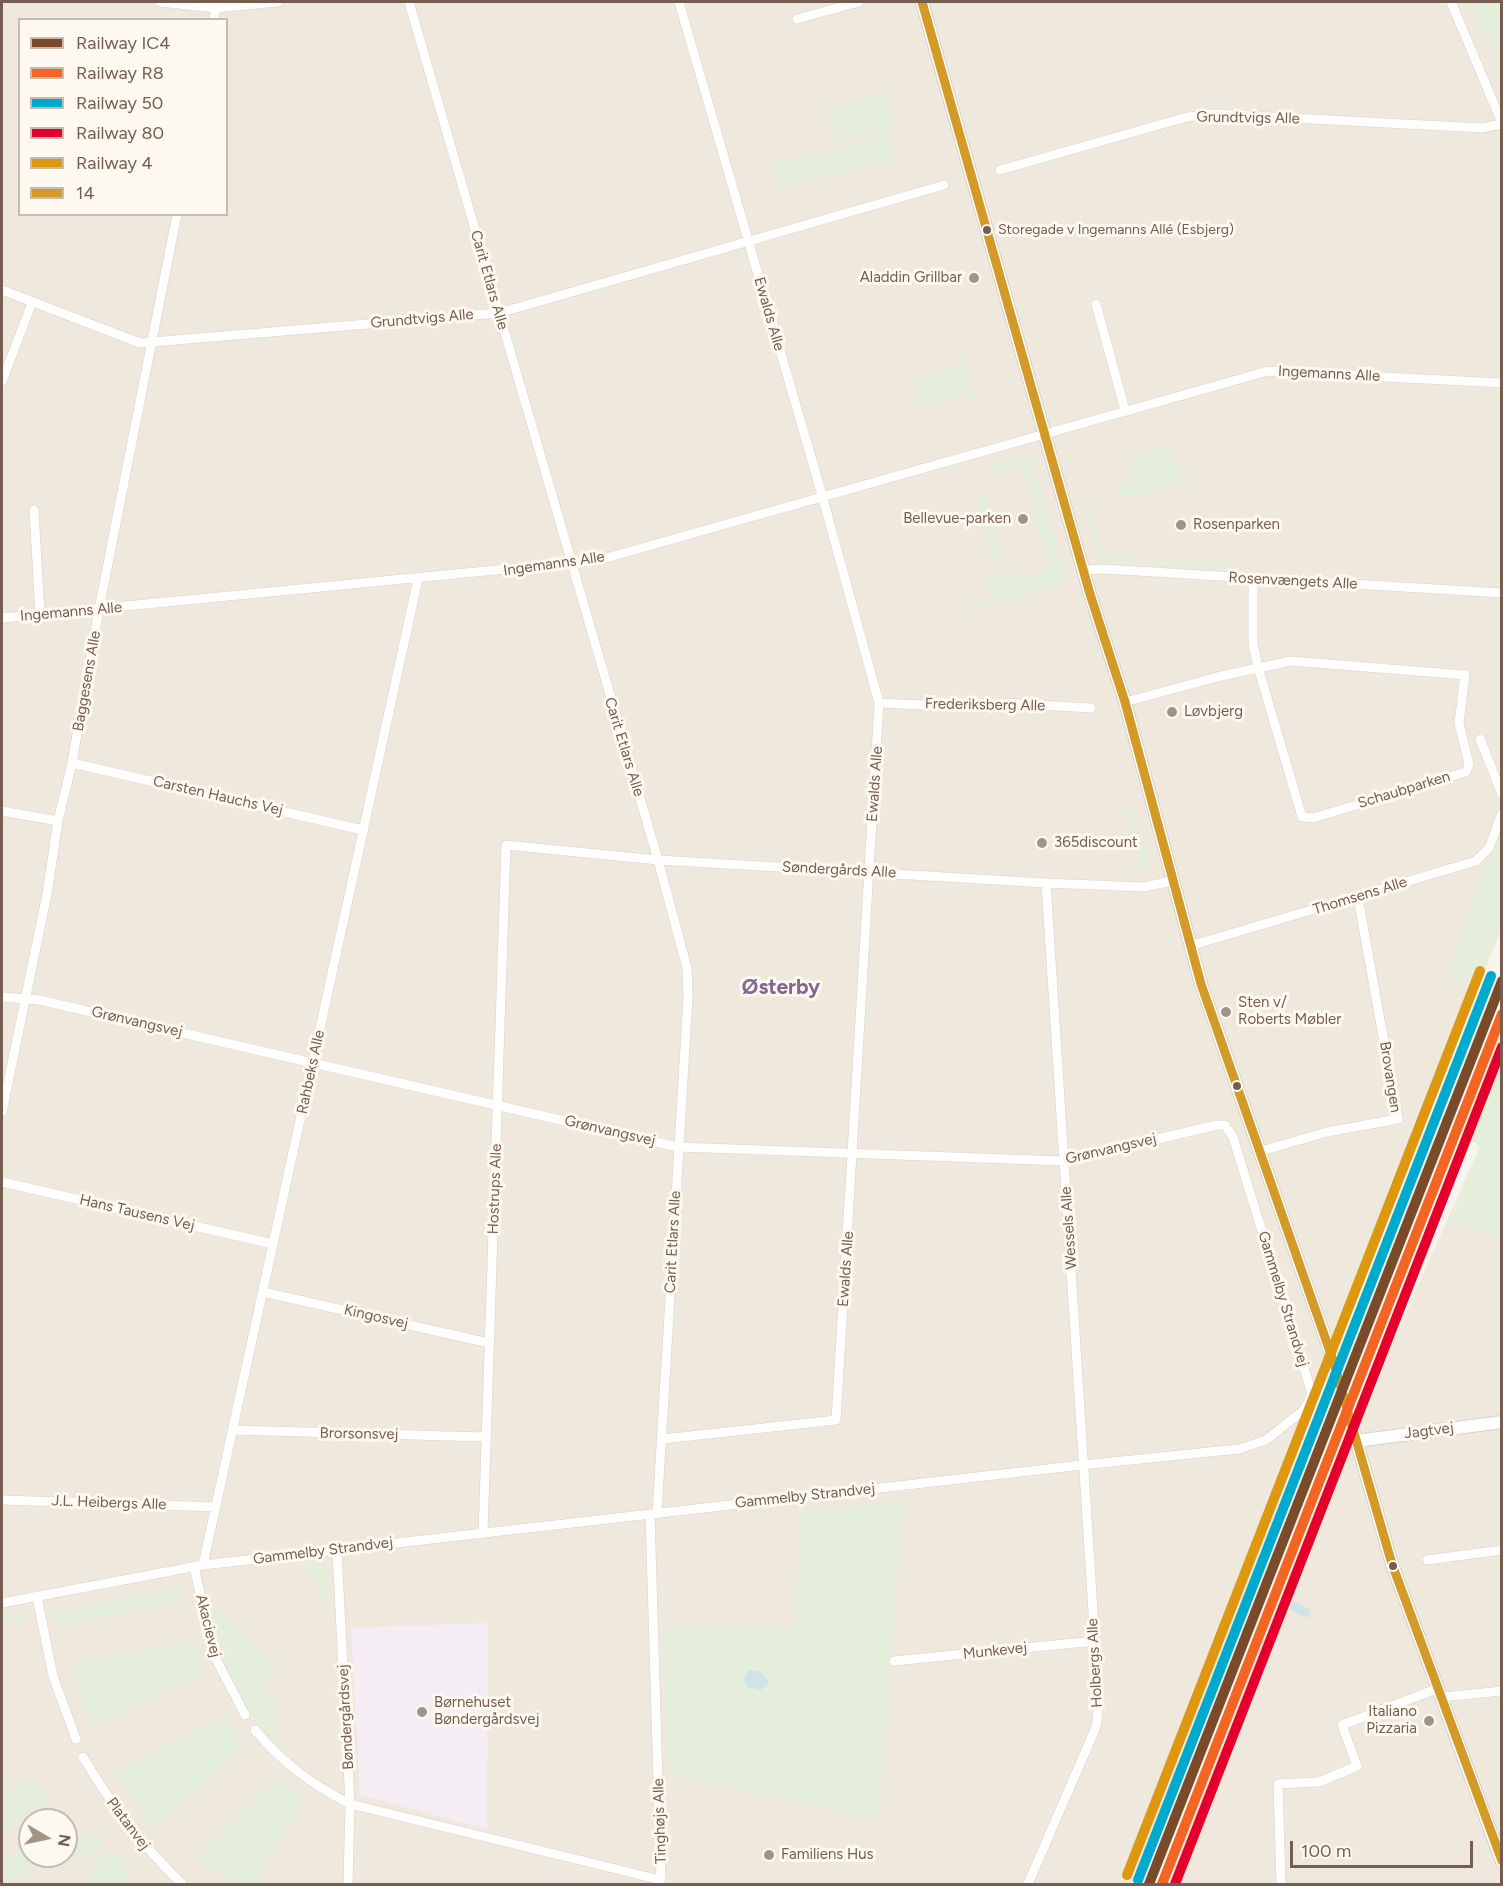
<!DOCTYPE html>
<html>
<head>
<meta charset="utf-8">
<style>
	body { margin:0 }
	#map { position:relative; width:1503px; height:1886px; overflow:hidden; background:#f7f5ee; font-family:Figtree,sans-serif }
	canvas { display:block }
	.frame { position:absolute; inset:0; border:3px solid #755e4f; pointer-events:none }
	.legend { position:absolute; left:18px; top:18px; width:210px; height:198px; box-sizing:border-box; background:#fef9f0; border:2px solid #c7bbb0; margin:0; padding:8px 10px; list-style:none; font-size:18px; color:#755e4f }
	.legend li { display:flex; align-items:center; gap:12px; height:30px }
	.legend b { width:30px; border:2px solid #c7bbb0 }
	.north { position:absolute; left:18px; top:1808px; width:60px; height:60px; box-sizing:border-box; background:#fef9f0; border:2px solid #c7bbb0; border-radius:50%; rotate:99deg; font-size:16px; font-weight:700; line-height:24px; text-align:center; color:#755e4f }
	.north::after { content:''; display:block; margin:auto; width:21px; height:27px; background:#a29387; clip-path:polygon(50% 0,100% 100%,50% 72%,0 100%) }
	.scale { position:absolute; left:1290px; top:1841px; width:183px; height:27px; box-sizing:border-box; border:3px solid #755e4f; border-top:0; padding-left:8px; font-size:18px; line-height:21px; white-space:nowrap; color:#755e4f; -webkit-text-stroke:4px #fef9f0; paint-order:stroke }
</style>
</head>
<body>
<div id="map">
<canvas width="1503" height="1886"></canvas>
<div class="frame"></div>
<ul class="legend">
<li><b style="height:8px;background:#7a4b2a"></b>Railway IC4</li>
<li><b style="height:8px;background:#f26522"></b>Railway R8</li>
<li><b style="height:8px;background:#00a9ce"></b>Railway 50</li>
<li><b style="height:8px;background:#e4002b"></b>Railway 80</li>
<li><b style="height:8px;background:#dd9810"></b>Railway 4</li>
<li><b style="height:8px;background:#d39a27"></b>14</li>
</ul>
<div class="north">N</div>
<div class="scale">100 m</div>
</div>
<script>
const context = document.querySelector('canvas').getContext('2d');
context.lineJoin = 'round';
function paint(path, color) {
  context.fillStyle = color;
  context.fill(path, 'evenodd');
}
function strokePath(path, color, width, dash) {
  context.strokeStyle = color;
  context.lineWidth = width;
  context.lineCap = dash ? 'butt' : 'round';
  context.setLineDash(dash || []);
  context.stroke(path);
}
function write(font, color, halo, rows, align = 'center') {
  context.font = font + ' Figtree,sans-serif';
  context.lineWidth = 6;
  context.setLineDash([]);
  context.textBaseline = 'middle';
  context.strokeStyle = halo;
  context.fillStyle = color;
  for (const [text, x, y, turn = 0] of rows) {
    context.save();
    context.translate(x, y);
    context.rotate((+turn || 0) * Math.PI / 180);
    context.textAlign = isNaN(turn) ? turn : align;
    if (halo) context.strokeText(text, 0, 0);
    context.fillText(text, 0, 0);
    context.restore();
  }
}
paint(new Path2D(`
	M 2,2 L 1472,2 L 1502,71 L 1501,929 L 1354,1306 L 1134,1884 L 2,1884 ZM 20,20 L 226,20 L 226,214 L 20,214 ZM 30,1820 L 66,1820 L 66,1856 L 30,1856 Z
	M 1480,1146 L 1451,1218 L 1501,1239 L 1501,1884 L 1167,1884 L 1326,1482 L 1363,1409 Z`), '#efe8dc');
paint(new Path2D(`
	M 488,1623 L 487,1829 L 360,1795 L 351,1628 Z`), '#f5edf4');
paint(new Path2D(`
	M 1472,2 L 1501,2 L 1501,71 Z
	M 885,93 L 894,129 L 836,143 L 827,107 Z
	M 889,136 L 895,160 L 803,182 L 798,179 L 783,187 L 779,182 L 773,164 Z
	M 964,357 L 968,360 L 965,367 L 973,397 L 978,400 L 975,401 L 965,394 L 921,407 L 913,381 L 962,366 L 960,358 Z
	M 1166,447 L 1176,467 L 1186,466 L 1187,469 L 1178,471 L 1180,478 L 1190,476 L 1191,480 L 1139,495 L 1120,495 L 1117,486 L 1132,482 L 1129,466 L 1138,455 Z
	M 1024,456 L 1032,460 L 1067,583 L 968,612 L 967,607 L 991,600 L 987,580 L 1013,572 L 1017,581 L 1041,574 L 1040,569 L 1050,566 L 1021,466 L 996,473 L 993,464 Z
	M 985,494 L 1004,562 L 994,565 L 975,497 Z
	M 1088,498 L 1104,552 L 1098,554 L 1083,499 Z
	M 1105,555 L 1138,558 L 1138,560 L 1136,562 L 1100,560 L 1099,556 Z
	M 1147,558 L 1234,563 L 1232,568 L 1148,563 Z
	M 1124,807 L 1132,809 L 1149,866 L 1145,873 L 1104,870 L 1139,869 L 1139,845 L 1130,844 L 1132,820 L 1123,819 Z
	M 1501,827 L 1501,923 L 1476,986 L 1444,977 Z
	M 1501,1018 L 1502,1239 L 1501,1239 L 1451,1219 L 1480,1146 L 1457,1131 Z
	M 903,1500 L 879,1820 L 668,1774 L 663,1628 L 794,1627 L 803,1512 Z
	M 321,1564 L 326,1568 L 328,1604 L 319,1606 L 318,1602 L 322,1601 L 319,1585 L 305,1576 L 304,1566 Z
	M 181,1587 L 184,1602 L 55,1626 L 52,1612 Z
	M 209,1604 L 243,1628 L 240,1635 L 243,1638 L 281,1665 L 273,1667 L 264,1680 L 266,1693 L 281,1703 L 274,1707 L 278,1744 L 286,1740 L 286,1753 C 242,1714 221,1660 209,1604 Z
	M 24,1610 L 27,1628 L 11,1620 L 2,1622 L 2,1615 Z
	M 195,1641 L 204,1673 L 91,1729 L 71,1664 Z
	M 225,1716 L 243,1745 L 156,1831 L 114,1773 Z
	M 276,1778 L 304,1797 L 256,1884 L 237,1884 L 195,1859 Z
	M 34,1779 L 57,1820 L 30,1820 L 30,1833 L 25,1827 L 20,1832 L 9,1829 L 2,1836 L 2,1792 Z
	M 96,1829 L 105,1845 L 77,1860 L 68,1844 Z
	M 25,1835 L 30,1837 L 27,1860 L 31,1862 L 41,1856 L 46,1857 L 11,1884 L 2,1872 L 2,1853 L 15,1855 L 21,1848 Z
	M 118,1850 L 123,1861 L 131,1869 L 127,1884 L 90,1884 L 85,1879 L 92,1861 Z`), '#e4eeda');
paint(new Path2D(`
	M 1293,1601 L 1311,1610 L 1308,1618 L 1290,1610 Z
	M 749,1670 L 761,1672 L 769,1682 L 761,1690 L 748,1687 L 743,1680 Z`), '#d0e4e7');
const minor = new Path2D(`
	M 160,2 L 216,8 L 278,2
	M 409,2 L 658,860 L 687,968 L 688,997 L 657,1513
	M 1451,2 L 1502,123
	M 797,19 L 859,2
	M 214,20 L 217,2
	M 1000,170 L 1187,117 L 1215,114 L 1482,128 L 1502,124
	M 2,290 L 140,343 L 499,313 L 944,185
	M 1096,304 L 1125,410
	M 2,381 L 32,303
	M 34,510 L 40,614
	M 1084,570 L 1103,569 L 1502,593
	M 2,618 L 599,560 L 1268,371 L 1502,383
	M 1125,702 L 1221,676 L 1291,661 L 1465,675 L 1459,723 L 1469,764 L 1466,772 L 1313,818 L 1302,817 L 1258,667 L 1253,644 L 1253,578
	M 879,703 L 992,708 L 1001,703 L 1091,708
	M 1480,739 L 1502,794
	M 72,763 L 363,830
	M 2,811 L 58,821
	M 1190,946 L 1476,861 L 1489,848 L 1502,813
	M 2,997 L 39,1000 L 678,1147 L 1064,1161 L 1217,1125 L 1225,1125 L 1233,1137 L 1312,1394 L 1304,1410 L 1266,1440 L 1239,1449 L 1082,1465 L 203,1565 L 2,1603
	M 2,1112 L 47,894 L 58,821 L 72,763 L 99,609 L 177,214
	M 1261,1151 L 1327,1132 L 1398,1119 L 1358,898
	M 2,1182 L 273,1244
	M 263,1292 L 489,1343
	M 232,1430 L 486,1437
	M 663,1439 L 836,1420 L 879,703 L 822,495 L 679,2
	M 2,1500 L 216,1507
	M 483,1533 L 506,845 L 658,860 L 1046,883 L 1144,887 L 1172,881
	M 337,1550 L 350,1804 L 348,1884
	M 1427,1560 L 1502,1550
	M 203,1565 L 418,579
	M 194,1566 L 213,1653 L 245,1715
	M 37,1597 L 53,1676 L 76,1739
	M 894,1661 L 1095,1641
	M 1442,1697 L 1502,1691
	M 255,1730 C 283,1763 312,1785 350,1804 L 661,1880 L 650,1514
	M 83,1757 C 113,1807 140,1843 182,1884
	M 1028,1884 L 1096,1727 L 1099,1704 L 1046,883
	M 1281,1884 L 1278,1784 L 1319,1782 L 1357,1766 L 1342,1725 L 1439,1688`);
const tertiary = new Path2D(`
	M 922,2 L 1090,594 L 1125,702 L 1201,984 L 1333,1360 L 1392,1564 L 1502,1862
	M 1356,1441 L 1502,1422`);
strokePath(minor, '#d7d2cc', 10);
strokePath(tertiary, '#d7d2cc', 14);
strokePath(minor, '#fefefc', 9);
strokePath(tertiary, '#fefefc', 12);
strokePath(new Path2D(`
	M 922,2 L 1090,594 L 1125,702 L 1201,984 L 1333,1360 L 1392,1564 L 1502,1861`), '#d39a27', 9);
strokePath(new Path2D(`
	M 1149,1884 L 1502,981`), '#7a4b2a', 10);
strokePath(new Path2D(`
	M 1162,1884 L 1502,1014`), '#f26522', 10);
strokePath(new Path2D(`
	M 1138,1880 L 1491,976`), '#00a9ce', 10);
strokePath(new Path2D(`
	M 1175,1884 L 1502,1047`), '#e4002b', 10);
strokePath(new Path2D(`
	M 1127,1875 L 1480,971`), '#dd9810', 10);
for (const [x, y, r, color] of [
	[987,230,5,"#755e4f"],
	[974,278,6,"#a29387"],
	[1023,519,6,"#a29387"],
	[1181,525,6,"#a29387"],
	[1172,712,6,"#a29387"],
	[1042,843,6,"#a29387"],
	[1226,1012,6,"#a29387"],
	[1237,1086,5,"#755e4f"],
	[1393,1566,5,"#755e4f"],
	[422,1712,6,"#a29387"],
	[1429,1721,6,"#a29387"],
	[769,1855,6,"#a29387"]
]) {
  const dot = new Path2D();
  dot.arc(x, y, r, 0, 2 * Math.PI);
  context.fillStyle = color;
  context.fill(dot);
  strokePath(dot, '#fef9f0', 2);
}
write('14px', '#755e4f', '#fef9f0', [
	["Storegade v Ingemanns Allé (Esbjerg)",998,230]
], 'left');
write('15px', '#755e4f', '#fef9f0', [
	["Grundtvigs Alle",1248,118,1],
	["Carit Etlars Alle",489,280,74],
	["Ewalds Alle",769,314,74],
	["Grundtvigs Alle",422,319,-5],
	["Ingemanns Alle",1329,374,3],
	["Ingemanns Alle",554,564,-8],
	["Rosenvængets Alle",1293,581,3],
	["Ingemanns Alle",71,612,-5],
	["Baggesens Alle",87,681,-80],
	["Frederiksberg Alle",985,705,1],
	["Carit Etlars Alle",624,747,73],
	["Ewalds Alle",875,784,-86],
	["Schaubparken",1404,790,-17],
	["Carsten Hauchs Vej",218,796,13],
	["Søndergårds Alle",839,870,3],
	["Thomsens Alle",1360,896,-17],
	["Grønvangsvej",137,1022,13],
	["Rahbeks Alle",311,1072,-78],
	["Brovangen",1390,1077,81],
	["Grønvangsvej",610,1131,13],
	["Grønvangsvej",1111,1149,-13],
	["Hostrups Alle",495,1189,-88],
	["Hans Tausens Vej",137,1213,13],
	["Wessels Alle",1069,1228,-94],
	["Carit Etlars Alle",673,1242,-87],
	["Ewalds Alle",846,1269,-86],
	["Gammelby Strandvej",1283,1299,73],
	["Kingosvej",376,1317,13],
	["Jagtvej",1429,1431,-7],
	["Brorsonsvej",359,1434,1],
	["Gammelby Strandvej",805,1496,-6],
	["J.L. Heibergs Alle",109,1503,2],
	["Gammelby Strandvej",323,1551,-7],
	["Akacievej",208,1626,76],
	["Munkevej",995,1651,-6],
	["Holbergs Alle",1095,1663,-93],
	["Bøndergårdsvej",346,1717,-93],
	["Tinghøjs Alle",660,1821,-92],
	["Platanvej",128,1824,53]
]);
write('15px', '#755e4f', '#fef9f0', [
	["Aladdin Grillbar",962,278,"right"],
	["Bellevue-parken",1011,519,"right"],
	["Rosenparken",1193,525],
	["Løvbjerg",1184,712],
	["365discount",1054,843],
	["Sten v/",1238,1003],
	["Roberts Møbler",1238,1020],
	["Børnehuset",434,1703],
	["Bøndergårdsvej",434,1720],
	["Italiano",1417,1712,"right"],
	["Pizzaria",1417,1729,"right"],
	["Familiens Hus",781,1855]
], 'left');
write('bold 21px', '#856690', '#fef9f0', [
	["Østerby",781,988]
]);
</script>
</body>
</html>
